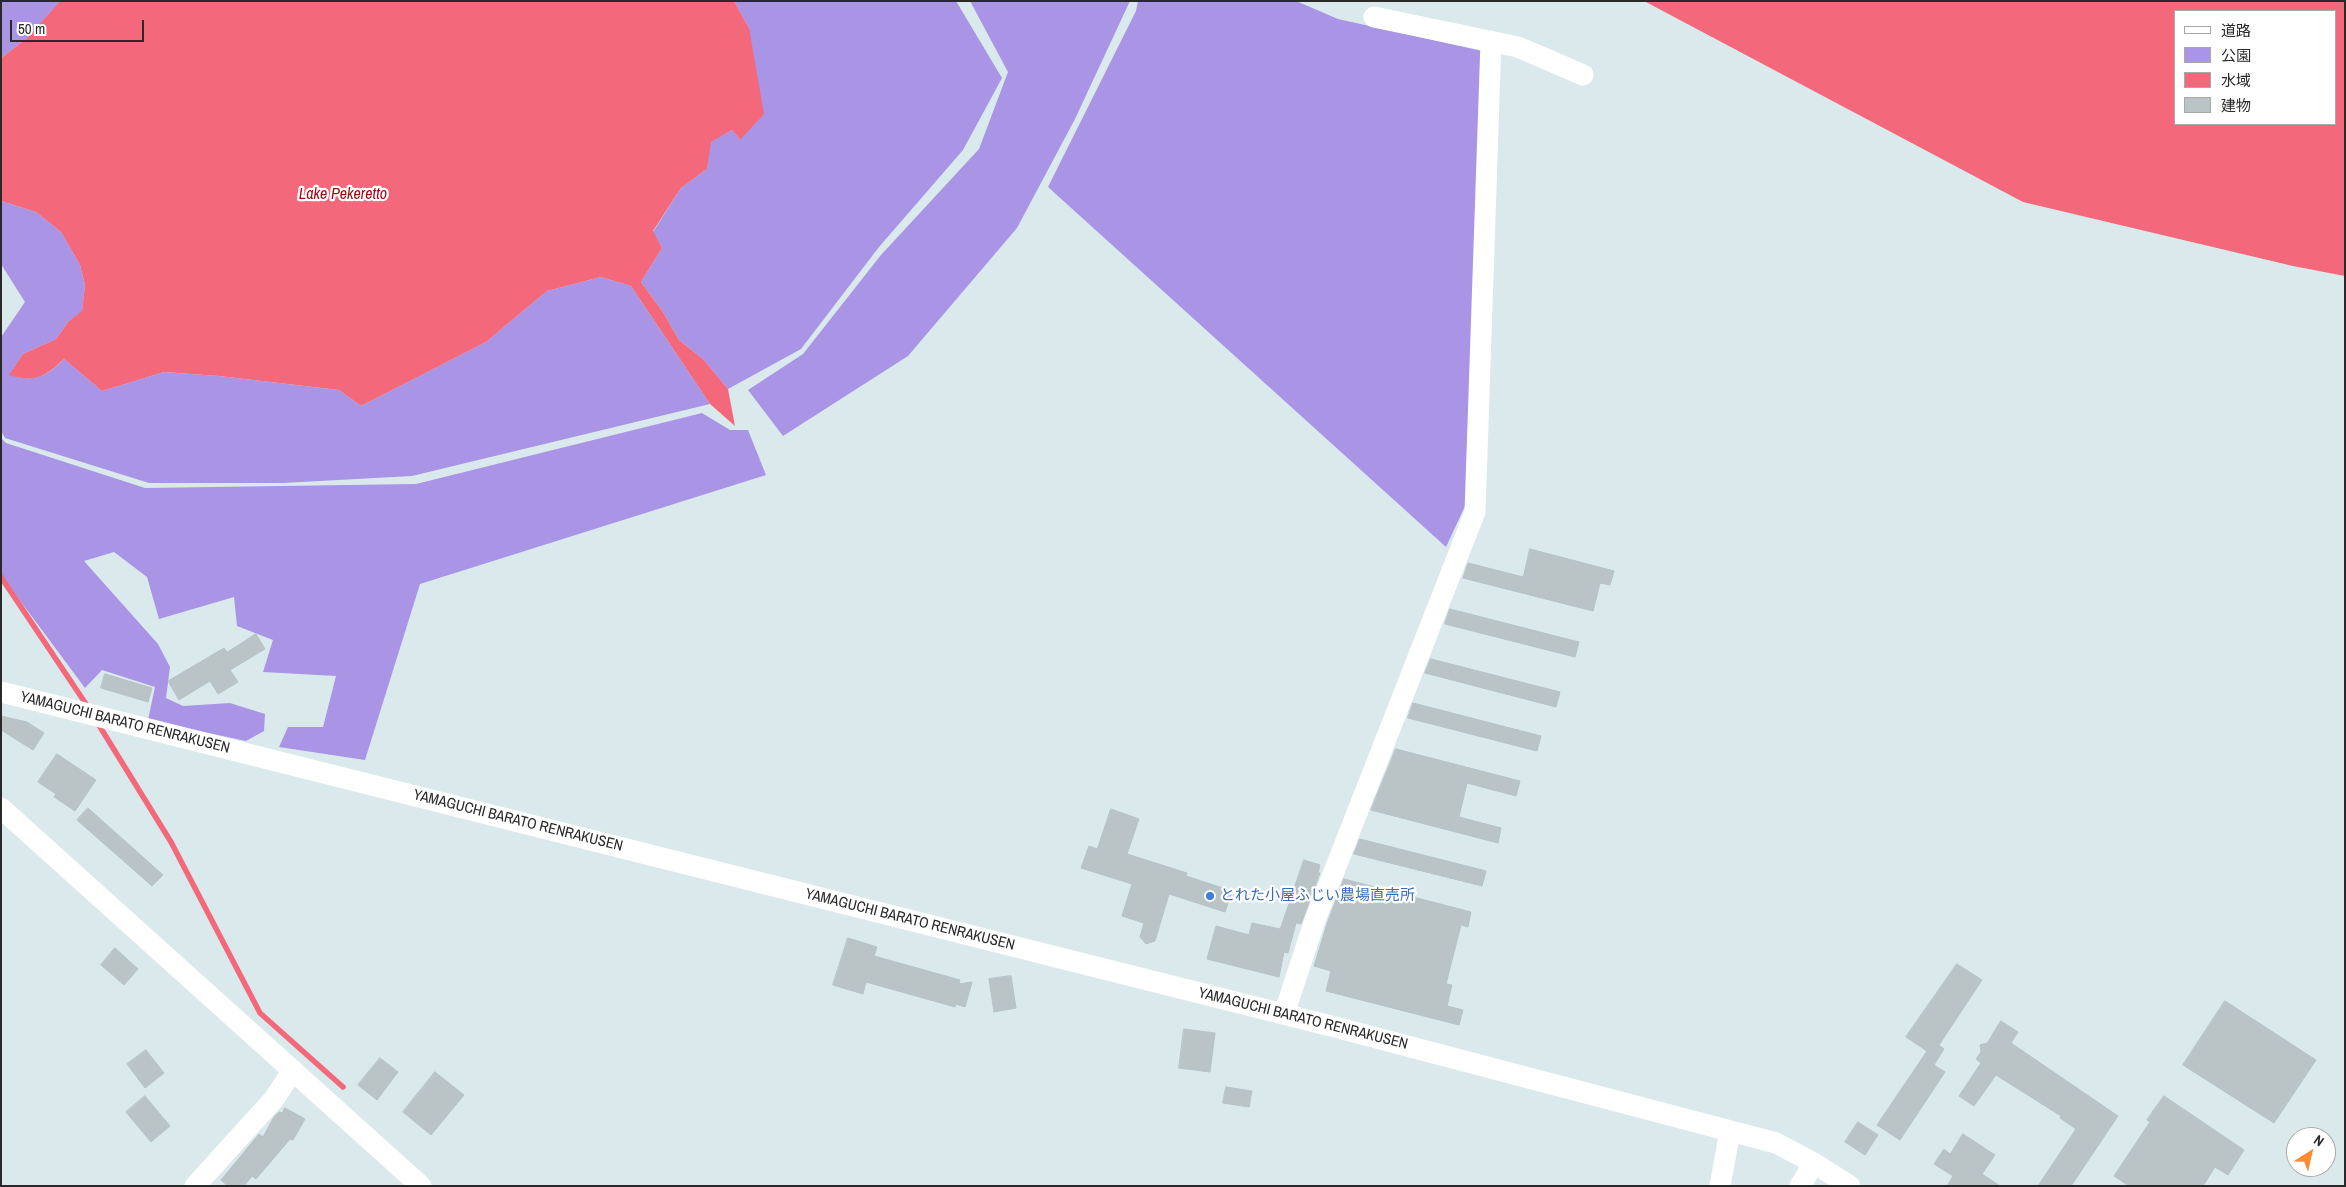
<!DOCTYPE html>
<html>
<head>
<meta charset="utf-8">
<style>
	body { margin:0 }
	#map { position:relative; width:2346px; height:1187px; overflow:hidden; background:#dae9ec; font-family:"Archivo Narrow","Noto Sans JP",sans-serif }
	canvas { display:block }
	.frame { position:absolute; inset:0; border:2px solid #292929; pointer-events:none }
	.legend { position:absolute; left:2174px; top:10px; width:162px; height:115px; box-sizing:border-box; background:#fff; border:1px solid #a9a9a9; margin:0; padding:6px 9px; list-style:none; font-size:15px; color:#292929 }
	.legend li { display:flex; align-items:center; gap:10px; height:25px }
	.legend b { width:25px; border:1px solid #a9a9a9 }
	.north { position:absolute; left:2286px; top:1127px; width:50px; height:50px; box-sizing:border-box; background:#fff; border:1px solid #a9a9a9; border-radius:50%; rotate:35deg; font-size:14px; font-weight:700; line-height:20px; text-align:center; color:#292929 }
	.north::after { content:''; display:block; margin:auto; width:18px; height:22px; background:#ff8a34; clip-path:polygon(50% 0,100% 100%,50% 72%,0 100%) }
	.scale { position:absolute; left:10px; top:20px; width:134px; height:22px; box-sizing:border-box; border:2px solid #292929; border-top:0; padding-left:6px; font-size:15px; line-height:18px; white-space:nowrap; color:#292929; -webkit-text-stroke:4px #fff; paint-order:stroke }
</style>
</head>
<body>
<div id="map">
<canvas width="2346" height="1187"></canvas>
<div class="frame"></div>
<ul class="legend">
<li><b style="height:6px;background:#fff"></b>道路</li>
<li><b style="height:14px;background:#aa94e5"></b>公園</li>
<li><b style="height:14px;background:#f3687a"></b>水域</li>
<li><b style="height:14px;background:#bac4c7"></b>建物</li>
</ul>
<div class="north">N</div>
<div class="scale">50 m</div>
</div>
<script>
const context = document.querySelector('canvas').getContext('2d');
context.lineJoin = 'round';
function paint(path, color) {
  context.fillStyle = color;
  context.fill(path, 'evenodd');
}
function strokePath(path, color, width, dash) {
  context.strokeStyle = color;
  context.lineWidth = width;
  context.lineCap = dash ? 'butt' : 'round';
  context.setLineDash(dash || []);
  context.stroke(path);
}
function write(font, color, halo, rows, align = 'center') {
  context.font = font + ' "Archivo Narrow","Noto Sans JP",sans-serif';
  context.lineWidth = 4.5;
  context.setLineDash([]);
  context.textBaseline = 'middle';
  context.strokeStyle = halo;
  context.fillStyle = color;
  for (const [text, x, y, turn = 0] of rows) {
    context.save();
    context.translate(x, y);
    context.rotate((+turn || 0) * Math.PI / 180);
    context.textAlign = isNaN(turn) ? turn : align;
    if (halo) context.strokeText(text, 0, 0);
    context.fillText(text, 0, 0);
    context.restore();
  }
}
paint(new Path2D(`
	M 1,1 L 60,1 L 26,39 L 1,58 Z
	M 734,1 L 956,1 L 1002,78 L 963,150 L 879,247 L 801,349 L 728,389 L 704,360 L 679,340 L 663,312 L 641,282 L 662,248 L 653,232 L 681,188 L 707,169 L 710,142 L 732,130 L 740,140 L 749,28 Z
	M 970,1 L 1130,1 L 1075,119 L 1017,228 L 908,356 L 783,436 L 748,390 L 803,354 L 881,255 L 979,149 L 1008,72 Z
	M 1138,1 L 1296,1 L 1338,19 L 1482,51 L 1466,504 L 1446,547 L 1048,187 L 1136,11 Z
	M 1,201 L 36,212 L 61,232 L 80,265 L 85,285 L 82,312 L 68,322 L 56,339 L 23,354 L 10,374 C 32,384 48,376 64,359 L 102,391 L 164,372 L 219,376 L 339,390 L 361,406 L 486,342 L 547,291 L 601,277 L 631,286 L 710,404 L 412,476 L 283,483 L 149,483 L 5,438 L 1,431 L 1,337 L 25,302 L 1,264 Z
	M 702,413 L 730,430 L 748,430 L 766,475 L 420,584 L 365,760 L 279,747 L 288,727 L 323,727 L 336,676 L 263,672 L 273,640 L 237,626 L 234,597 L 159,619 L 147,577 L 114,552 L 84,561 L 158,644 L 170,667 L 166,698 L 183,706 L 230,703 L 265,714 L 264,731 L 246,741 L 148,720 L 155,687 L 102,670 L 85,688 L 1,575 L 1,438 L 6,443 L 145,488 L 416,484 Z`), '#aa94e5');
paint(new Path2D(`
	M 60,1 L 734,1 L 749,28 L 764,114 L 740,140 L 732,130 L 711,142 L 707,169 L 681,188 L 653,231 L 662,248 L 641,282 L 663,312 L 679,340 L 704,360 L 728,389 L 735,426 L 710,404 L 631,286 L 601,277 L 547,291 L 486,342 L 361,406 L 339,390 L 219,376 L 164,372 L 102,391 L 64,359 C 45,377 35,383 9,375 L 23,354 L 56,339 L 68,322 L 82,311 L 85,285 L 80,265 L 61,232 L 36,212 L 1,201 L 1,58 L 26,39 Z
	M 1644,1 L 2345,1 L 2345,276 L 2293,266 L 2023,202 ZM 2175,11 L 2335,11 L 2335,124 L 2175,124 Z`), '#f3687a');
strokePath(new Path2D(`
	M 1,577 L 88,707
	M 97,722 L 171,842 L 260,1013 L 343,1087`), '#f3687a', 5.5);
const building = new Path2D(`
	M 1530,549 L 1614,571 L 1610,585 L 1600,583 L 1593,611 L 1463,578 L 1468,563 L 1523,577 Z
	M 1450,609 L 1579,642 L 1575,657 L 1445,624 Z
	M 256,634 L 265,649 L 230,670 L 238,682 L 218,694 L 210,681 L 179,700 L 168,681 L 224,648 L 227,652 Z
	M 1431,659 L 1560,692 L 1556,707 L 1425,673 Z
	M 105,674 L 152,688 L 148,702 L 101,688 Z
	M 1413,703 L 1541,736 L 1537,751 L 1408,718 Z
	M 1,716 L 27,722 L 44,733 L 33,750 L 1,730 Z
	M 1396,749 L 1520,781 L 1516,796 L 1467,783 L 1459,817 L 1501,828 L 1498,843 L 1371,810 Z
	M 57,754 L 96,780 L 75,811 L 54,797 L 56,794 L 38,782 Z
	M 88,808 L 163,875 L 152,886 L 77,820 Z
	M 1111,809 L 1139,819 L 1127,854 L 1187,873 L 1186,876 L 1232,891 L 1225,912 L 1169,894 L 1155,941 L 1146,944 L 1140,937 L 1144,923 L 1122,916 L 1132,884 L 1081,868 L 1089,846 L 1097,849 Z
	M 1360,839 L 1486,871 L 1482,886 L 1354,854 Z
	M 1304,860 L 1320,865 L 1318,873 L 1320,873 L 1301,924 L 1296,923 L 1288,953 L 1284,952 L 1279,977 L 1207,959 L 1216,926 L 1249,935 L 1252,923 L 1280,929 Z
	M 1344,879 L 1471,912 L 1468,927 L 1461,925 L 1446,984 L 1452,985 L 1447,1006 L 1463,1010 L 1459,1025 L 1326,991 L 1331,971 L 1314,966 L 1327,924 Z
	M 848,938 L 877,947 L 874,956 L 960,980 L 959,984 L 972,982 L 965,1007 L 956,1004 L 955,1007 L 866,982 L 863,994 L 833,985 Z
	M 115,948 L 138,969 L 124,985 L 101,965 Z
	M 1957,964 L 1982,980 L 1939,1045 L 1944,1049 L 1934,1065 L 1945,1072 L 1900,1140 L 1877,1125 L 1927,1051 L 1906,1037 Z
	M 1011,976 L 1016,1008 L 994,1012 L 989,979 Z
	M 2225,1001 L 2316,1060 L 2274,1123 L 2183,1065 Z
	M 2001,1021 L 2018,1032 L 2011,1043 L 2118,1116 L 2071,1186 L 2038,1186 L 2076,1129 L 2060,1118 L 2061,1116 L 1996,1075 L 1974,1106 L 1959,1096 L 1981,1063 L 1976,1059 L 1981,1052 L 1980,1045 L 1987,1043 Z
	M 1184,1029 L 1215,1033 L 1210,1072 L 1179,1068 Z
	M 146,1050 L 164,1073 L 145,1088 L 127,1064 Z
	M 380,1058 L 398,1072 L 377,1100 L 358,1085 Z
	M 435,1072 L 464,1095 L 431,1135 L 403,1112 Z
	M 1226,1087 L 1252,1091 L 1249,1107 L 1223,1103 Z
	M 145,1096 L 170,1126 L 151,1142 L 126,1112 Z
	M 2164,1096 L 2244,1150 L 2228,1175 L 2215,1167 L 2203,1186 L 2129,1186 L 2114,1176 L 2150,1122 L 2147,1120 Z
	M 285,1108 L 305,1119 L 293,1140 L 290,1139 L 256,1179 L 252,1176 L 244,1186 L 228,1186 L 221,1180 L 259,1134 L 263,1137 L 274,1117 L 279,1112 L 282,1113 Z
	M 1858,1122 L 1878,1135 L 1865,1155 L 1845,1142 Z
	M 1963,1134 L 1995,1155 L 1982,1174 L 2000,1186 L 1947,1186 L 1953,1176 L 1934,1164 L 1944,1149 L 1950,1154 Z`);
paint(building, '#bac4c7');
strokePath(building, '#b4c2c7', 1);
strokePath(new Path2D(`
	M 1374,17 L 1518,47 L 1583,75
	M 1,692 L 1335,1027 L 1776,1143 L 1814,1163 L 1850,1186
	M 1,808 L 421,1186
	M 1284,1014 L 1315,920 L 1475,512 L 1491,41
	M 195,1186 L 274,1099 L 293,1070
	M 1720,1186 L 1730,1131
	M 1800,1186 L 1814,1163`), '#fff', 21);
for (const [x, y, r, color] of [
	[1210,896,5,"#3f7fe0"]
]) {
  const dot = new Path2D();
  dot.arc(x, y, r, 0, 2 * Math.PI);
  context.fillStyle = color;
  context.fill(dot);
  strokePath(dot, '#fff', 2);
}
write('15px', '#292929', '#fff', [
	["YAMAGUCHI BARATO RENRAKUSEN",125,723,14],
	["YAMAGUCHI BARATO RENRAKUSEN",518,821,14],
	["YAMAGUCHI BARATO RENRAKUSEN",910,920,14],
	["YAMAGUCHI BARATO RENRAKUSEN",1303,1019,14]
]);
write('15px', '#366cbe', '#fff', [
	["とれた小屋ふじい農場直売所",1220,896]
], 'left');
write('italic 16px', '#9d0810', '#fff', [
	["Lake Pekeretto",343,195]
]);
</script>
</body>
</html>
